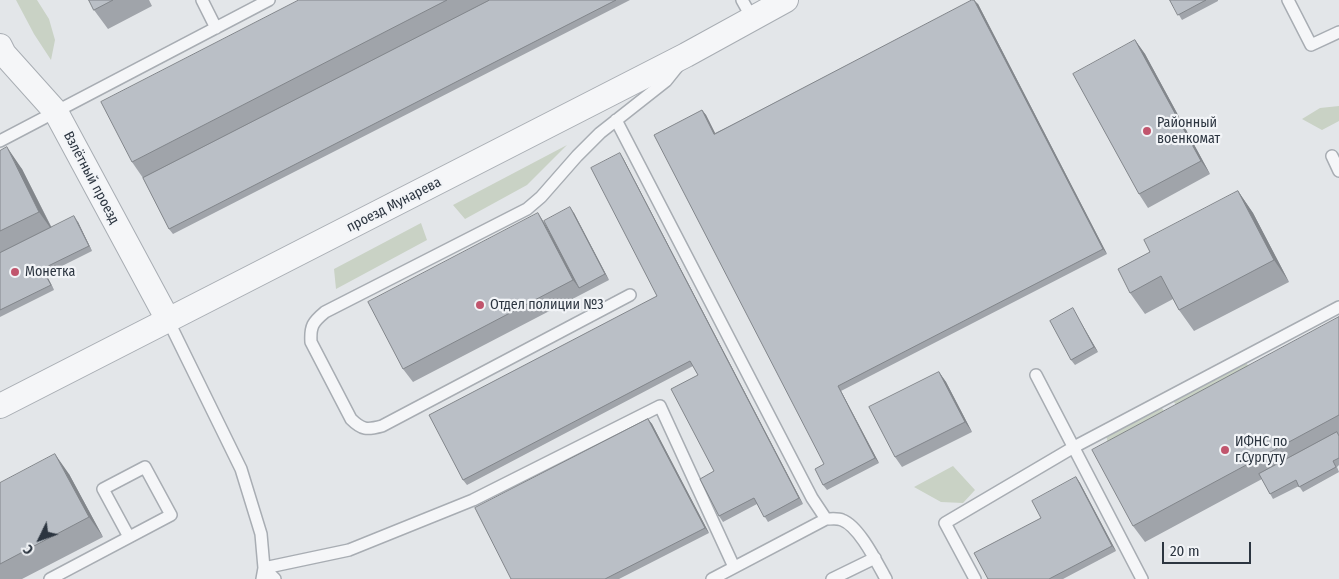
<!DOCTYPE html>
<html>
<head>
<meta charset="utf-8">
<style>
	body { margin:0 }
	#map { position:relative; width:1339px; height:579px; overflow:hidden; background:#e3e6e9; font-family:"Fira Sans Condensed",sans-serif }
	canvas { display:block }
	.north { position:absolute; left:15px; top:514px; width:50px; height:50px; -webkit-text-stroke:4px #f2f4f7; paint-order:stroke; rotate:228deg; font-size:14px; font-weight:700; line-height:20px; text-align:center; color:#2c3540 }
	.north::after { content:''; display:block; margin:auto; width:18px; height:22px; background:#2c3540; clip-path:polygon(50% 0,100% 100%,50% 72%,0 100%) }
	.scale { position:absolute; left:1162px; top:542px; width:89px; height:22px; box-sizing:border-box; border:2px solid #2c3540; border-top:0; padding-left:6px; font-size:15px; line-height:18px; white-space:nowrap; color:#2c3540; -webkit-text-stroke:4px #f2f4f7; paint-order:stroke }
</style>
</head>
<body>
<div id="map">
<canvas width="1339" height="579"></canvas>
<div class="north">С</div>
<div class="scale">20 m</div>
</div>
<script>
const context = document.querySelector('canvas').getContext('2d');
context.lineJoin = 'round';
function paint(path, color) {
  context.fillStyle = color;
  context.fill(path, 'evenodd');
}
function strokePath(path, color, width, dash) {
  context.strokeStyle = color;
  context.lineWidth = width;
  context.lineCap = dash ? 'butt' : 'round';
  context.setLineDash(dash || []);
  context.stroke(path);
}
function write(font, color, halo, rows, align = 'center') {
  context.font = font + ' "Fira Sans Condensed",sans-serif';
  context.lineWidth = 4.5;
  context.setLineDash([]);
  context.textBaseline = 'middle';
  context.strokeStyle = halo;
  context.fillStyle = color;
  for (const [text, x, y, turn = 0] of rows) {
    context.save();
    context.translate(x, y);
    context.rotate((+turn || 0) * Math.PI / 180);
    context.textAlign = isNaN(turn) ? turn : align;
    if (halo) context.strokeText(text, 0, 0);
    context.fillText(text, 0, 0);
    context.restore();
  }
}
paint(new Path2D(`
	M 16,0 L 37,0 L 49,19 L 55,40 L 51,60 L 34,34 Z
	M 1339,106 L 1339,121 L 1322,130 L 1302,119 L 1320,108 Z
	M 567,145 L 527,185 L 465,219 L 453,205 Z
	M 421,223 L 427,240 L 336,289 L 334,269 Z
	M 1245,362 L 1262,381 L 1189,421 L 1173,401 Z
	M 1160,404 L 1173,429 L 1111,463 L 1106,434 Z
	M 953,466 L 975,490 L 963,503 L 941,502 L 914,487 Z`), '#c9d2c5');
const lane = new Path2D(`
	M 202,0 L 216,28
	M 742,0 L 752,18
	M 1288,0 L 1311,45 L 1339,32
	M 616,120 L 812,498 L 826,519
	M 0,141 L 269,0
	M 1332,156 L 1339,171
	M 630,295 L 382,426 C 367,430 362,430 351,419 L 311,342 C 310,326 313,322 325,312 L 527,209 L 541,197 L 577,156 L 600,133 L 666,81 L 678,66
	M 168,320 L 241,469 L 261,534 L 264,568 L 262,579
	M 1036,375 L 1142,579
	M 264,568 L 349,550 L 473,500 L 660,406 L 734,567
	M 264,568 L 275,579
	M 50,579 L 171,515 L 145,467 L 103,489 L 129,537
	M 712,579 L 826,519 C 831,519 838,518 842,520 C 859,526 877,563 886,579
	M 832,579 L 875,558
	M 975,579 L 945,523 L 1074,447 L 1339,307`);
const street = new Path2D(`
	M 0,46 L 4,54 L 56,112 L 168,320
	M 0,406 L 686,55 L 786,0`);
strokePath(lane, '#a8adb3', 14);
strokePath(street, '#a8adb3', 26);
strokePath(lane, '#f5f6f8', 11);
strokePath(street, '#f5f6f8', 24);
paint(new Path2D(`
	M 89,0 L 149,0 L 152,6 L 108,29 L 94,10 Z
	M 299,0 L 630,0 L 173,234 L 169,229 L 143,178 L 132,162 Z
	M 1170,0 L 1218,0 L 1218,1 L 1182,20 Z
	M 978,4 L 1107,254 L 841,391 L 879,463 L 827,490 L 823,485 L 824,464 L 702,110 L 706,115 L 715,133 Z
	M 1135,40 L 1145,54 L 1210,174 L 1148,208 L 1139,194 Z
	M 0,151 L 22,169 L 52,228 L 78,222 L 92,251 L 46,274 L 54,290 L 0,317 Z
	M 623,158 L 803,504 L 768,522 L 757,504 L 723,522 L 719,516 L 714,471 L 698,375 L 693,366 L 467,485 L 463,480 L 657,296 Z
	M 1238,191 L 1253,213 L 1289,282 L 1194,331 L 1179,310 L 1173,299 L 1145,314 L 1130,293 L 1150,252 Z
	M 574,213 L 609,280 L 413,382 L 403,369 Z
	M 1076,314 L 1098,352 L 1075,365 L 1071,360 Z
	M 1339,317 L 1339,465 L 1337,467 L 1339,472 L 1303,492 L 1299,486 L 1273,499 L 1262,479 L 1145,542 L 1133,526 Z
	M 939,372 L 946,382 L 972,432 L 902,467 L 895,457 Z
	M 648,419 L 652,424 L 709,533 L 619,579 L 511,579 Z
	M 69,474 L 103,537 L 22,579 L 0,579 L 0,483 Z
	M 1076,477 L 1080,483 L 1116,551 L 1063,579 L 988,579 Z`), '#a0a4aa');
paint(new Path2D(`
	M 974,0 L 978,4 L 1107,254 L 1103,249 Z
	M 1135,40 L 1145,54 L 1210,174 L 1201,161 Z
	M 702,110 L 706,115 L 718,139 L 714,134 Z
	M 7,147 L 22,169 L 54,233 L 39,212 Z
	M 620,153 L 623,158 L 803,504 L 799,498 Z
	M 1238,191 L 1253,213 L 1289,282 L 1274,260 Z
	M 570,207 L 574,213 L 609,280 L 605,274 Z
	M 538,213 L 547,227 L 579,288 L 573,280 Z
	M 74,216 L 78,222 L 92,251 L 89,246 Z
	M 42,269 L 46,274 L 54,290 L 51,285 Z
	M 1073,308 L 1076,314 L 1098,352 L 1094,347 Z
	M 939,372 L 946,382 L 972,432 L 965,422 Z
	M 838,386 L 841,391 L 879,463 L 875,458 Z
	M 648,419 L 652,424 L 709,533 L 705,528 Z
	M 55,454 L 69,474 L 103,537 L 89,517 Z
	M 1076,477 L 1080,483 L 1116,551 L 1112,546 Z`), '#82868b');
const building = new Path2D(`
	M 89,0 L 113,0 L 94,10 Z
	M 299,0 L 447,0 L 132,162 L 101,102 Z
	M 490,0 L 616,0 L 169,229 L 143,178 Z
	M 972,0 L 974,0 L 1103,249 L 838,386 L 875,458 L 823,485 L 815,469 L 824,464 L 654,135 L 702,110 L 714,134 Z
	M 1170,0 L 1206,0 L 1178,15 Z
	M 1135,40 L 1201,161 L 1139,194 L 1073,74 Z
	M 7,147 L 39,212 L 0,231 L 0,151 Z
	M 620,153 L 799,498 L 764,517 L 754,498 L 719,516 L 700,479 L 714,471 L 671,389 L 698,375 L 690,361 L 463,480 L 429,415 L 657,296 L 591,168 Z
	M 1238,191 L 1274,260 L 1179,310 L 1161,276 L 1130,293 L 1118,269 L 1150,252 L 1144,240 Z
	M 570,207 L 605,274 L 579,288 L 544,221 Z
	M 538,213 L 573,280 L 403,369 L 368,302 Z
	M 74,216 L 89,246 L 42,269 L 51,285 L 0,310 L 0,253 Z
	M 1073,308 L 1094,347 L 1071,360 L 1050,321 Z
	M 1339,317 L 1339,415 L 1133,526 L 1092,450 Z
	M 939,372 L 965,422 L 895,457 L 869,407 Z
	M 648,419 L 705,528 L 605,579 L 511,579 L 475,508 Z
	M 1337,432 L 1339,436 L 1339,458 L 1333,461 L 1336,467 L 1299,487 L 1296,480 L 1270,494 L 1259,474 Z
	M 55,454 L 89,517 L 0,564 L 0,483 Z
	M 1076,477 L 1112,546 L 1049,579 L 988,579 L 974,553 L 1041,518 L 1032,501 Z`);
paint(building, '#babfc6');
strokePath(building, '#82868b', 1);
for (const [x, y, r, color] of [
	[1147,131,5,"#c1556d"],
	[15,272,5,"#c1556d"],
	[480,305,5,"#c1556d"],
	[1225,450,5,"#c1556d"]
]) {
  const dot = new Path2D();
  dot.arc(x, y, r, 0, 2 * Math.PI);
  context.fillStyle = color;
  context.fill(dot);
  strokePath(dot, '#f2f4f7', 2);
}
write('14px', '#2c3540', '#f2f4f7', [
	["Районный",1157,123],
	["военкомат",1157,139],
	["Монетка",25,272],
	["Отдел полиции №3",490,305],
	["ИФНС по",1235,442],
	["г.Сургуту",1235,458]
], 'left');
write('14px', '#2c3540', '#f2f4f7', [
	["Взлётный проезд",91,178,62],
	["проезд Мунарева",394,205,-27]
]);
</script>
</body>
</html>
